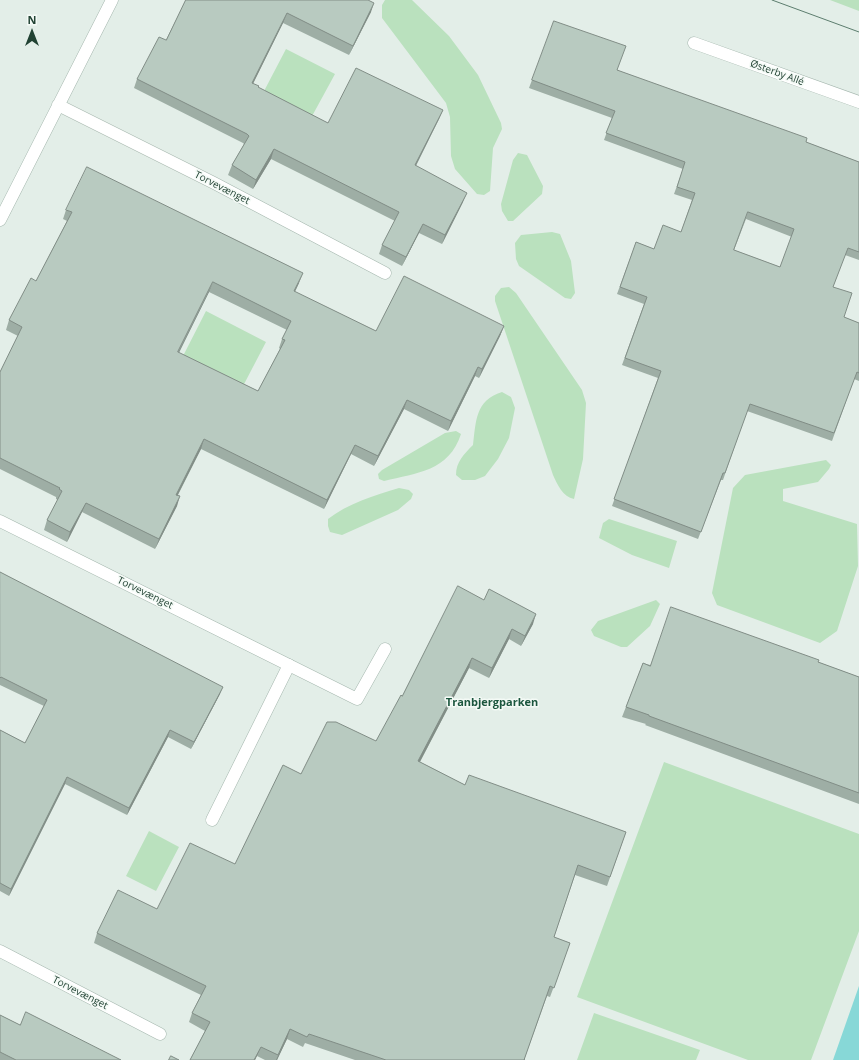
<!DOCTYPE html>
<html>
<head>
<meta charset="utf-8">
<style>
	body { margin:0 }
	#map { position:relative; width:859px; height:1060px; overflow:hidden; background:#e3eee8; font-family:"Open Sans",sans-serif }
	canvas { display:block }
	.north { position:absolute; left:12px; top:12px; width:40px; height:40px; -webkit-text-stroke:3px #f4faf6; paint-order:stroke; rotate:0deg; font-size:11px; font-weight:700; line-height:16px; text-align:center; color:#214233 }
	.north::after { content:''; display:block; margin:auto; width:14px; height:18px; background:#214233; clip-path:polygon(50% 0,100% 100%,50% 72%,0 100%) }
</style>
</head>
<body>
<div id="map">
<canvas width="859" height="1060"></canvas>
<div class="north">N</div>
</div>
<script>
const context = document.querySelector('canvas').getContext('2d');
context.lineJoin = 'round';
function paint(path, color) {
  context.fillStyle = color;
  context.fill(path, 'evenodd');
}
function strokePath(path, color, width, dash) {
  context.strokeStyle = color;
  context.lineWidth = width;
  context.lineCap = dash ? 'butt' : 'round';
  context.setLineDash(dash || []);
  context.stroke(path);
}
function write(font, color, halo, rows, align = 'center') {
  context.font = font + ' "Open Sans",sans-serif';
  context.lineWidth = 3;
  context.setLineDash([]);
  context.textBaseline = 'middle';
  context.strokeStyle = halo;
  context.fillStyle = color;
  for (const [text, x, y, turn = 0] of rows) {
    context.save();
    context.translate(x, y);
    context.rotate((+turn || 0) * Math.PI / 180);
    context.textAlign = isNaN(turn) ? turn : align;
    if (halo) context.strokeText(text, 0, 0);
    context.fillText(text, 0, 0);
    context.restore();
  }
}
paint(new Path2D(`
	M 385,0 L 412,0 L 449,36 L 478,75 L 501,123 L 502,129 L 493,148 L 490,191 L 484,195 L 477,194 L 455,169 L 451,156 L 450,117 L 446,103 L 382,18 L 382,5 Z
	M 830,0 L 859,0 L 859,11 Z
	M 286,49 L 335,74 L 311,118 L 263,93 Z
	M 518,153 L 527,155 L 543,186 L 542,194 L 513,221 L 508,221 L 502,211 L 501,204 L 513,160 Z
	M 552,232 L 560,234 L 571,261 L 575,293 L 571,299 L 565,298 L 519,266 L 516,259 L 515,243 L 521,235 Z
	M 509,287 L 516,293 L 582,390 L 586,403 L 583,459 L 574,499 C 563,497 557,484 553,475 L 495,301 L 495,296 L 501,288 Z
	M 206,311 L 266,342 L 242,388 L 182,358 Z
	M 502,392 L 511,397 L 515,408 L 509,438 L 498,459 L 485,476 L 475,480 L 462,480 L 456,475 C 456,462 464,454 473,445 C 476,422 475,400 502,392 Z
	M 456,431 L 461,434 C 449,471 417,473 384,481 L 379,479 L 378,474 L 382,470 L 445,433 Z
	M 826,460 L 831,465 L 829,469 L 818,482 L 783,489 L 783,501 L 857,524 L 858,566 L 837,631 L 820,643 L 717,605 L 712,593 L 733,488 L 745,475 Z
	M 399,488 L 409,490 L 413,494 L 411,499 L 398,510 L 342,535 L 330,532 L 328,526 L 328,519 C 347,504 375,495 399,488 Z
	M 609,519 L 677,541 L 669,568 L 632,555 L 599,538 L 603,523 Z
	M 656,600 L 660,604 L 650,626 L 627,647 L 621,647 L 594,636 L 591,630 L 598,621 Z
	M 664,762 L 859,834 L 859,931 L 811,1060 L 748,1060 L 577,997 Z
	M 149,831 L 179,847 L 156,891 L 126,876 Z
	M 594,1013 L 700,1050 L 696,1060 L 577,1060 Z`), '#bae1be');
paint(new Path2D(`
	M 859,986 L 859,1060 L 833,1060 Z`), '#87d8d7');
const service = new Path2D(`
	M 212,820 L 289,665`);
const minor = new Path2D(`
	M 694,43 L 859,102
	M 58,105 L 214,183 L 385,273
	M 0,220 L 112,0
	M 0,521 L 357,699 L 385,649
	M 0,951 L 160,1034`);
strokePath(service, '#a5b7ae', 13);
strokePath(minor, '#a5b7ae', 13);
strokePath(service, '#fff', 12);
strokePath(minor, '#fff', 12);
strokePath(new Path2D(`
	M 772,0 L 859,32`), '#5c7d6e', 1);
paint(new Path2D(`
	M 186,0 L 371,12 L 349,55 L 283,23 L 253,83 L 258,88 L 328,123 L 443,110 L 439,119 L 416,166 L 463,202 L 442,244 L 419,233 L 402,266 L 379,254 L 382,245 L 395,221 L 271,159 L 253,189 L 228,175 L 232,165 L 244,144 L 243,143 L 134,88 L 137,79 L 166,40 Z
	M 554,21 L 617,70 L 806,142 L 859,162 L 859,260 L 845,255 L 833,287 L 844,317 L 859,323 L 859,381 L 854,379 L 832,441 L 747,411 L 723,480 L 721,480 L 698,539 L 612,506 L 658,378 L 622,365 L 644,304 L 617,294 L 636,242 L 654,249 L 681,232 L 692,200 L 674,194 L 683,169 L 604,140 L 612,118 L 529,88 ZM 746,219 L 792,237 L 780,267 L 734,250 Z
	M 66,210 L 299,283 L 295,292 L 376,331 L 504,326 L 500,336 L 479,378 L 475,376 L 448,431 L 404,409 L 374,466 L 351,454 L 324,509 L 201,449 L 178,495 L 177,506 L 155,549 L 82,512 L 67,542 L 44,530 L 47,520 L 58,500 L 56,499 L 56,497 L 0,469 L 0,372 L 18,336 L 6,330 L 9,320 L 36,281 L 67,221 L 63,219 ZM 209,292 L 287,330 L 282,339 L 279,348 L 280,349 L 258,391 L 179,353 Z
	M 0,572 L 220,694 L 191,749 L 168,737 L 127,815 L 65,784 L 9,896 L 0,891 L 0,730 L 25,743 L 44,706 L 0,685 Z
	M 484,600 L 533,624 L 521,646 L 509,639 L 489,678 L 469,668 L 420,762 L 465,785 L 626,832 L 607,886 L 575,875 L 554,937 L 570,943 L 550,997 L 547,996 L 524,1060 L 525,1060 L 355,1060 L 305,1043 L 303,1047 L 287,1039 L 277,1060 L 265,1060 L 257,1056 L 255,1060 L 190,1060 L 205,1031 L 189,1022 L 192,1013 L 201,995 L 94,943 L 97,933 L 157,909 L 235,864 L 301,774 L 376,741 L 402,696 Z
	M 818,662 L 859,677 L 859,804 L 645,725 L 646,724 L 622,717 L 643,663 L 650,665 Z
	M 0,1015 L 20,1025 L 121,1060 L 0,1060 Z`), '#9eaea5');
paint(new Path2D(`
	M 374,3 L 371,12 L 349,55 L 353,46 Z
	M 287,13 L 283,23 L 249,92 L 252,83 Z
	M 443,110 L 439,119 L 411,175 L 415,165 Z
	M 274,149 L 271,159 L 253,189 L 256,180 Z
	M 467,193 L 463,202 L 442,244 L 445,235 Z
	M 423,224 L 419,233 L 402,266 L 406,257 Z
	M 303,273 L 299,283 L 290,301 L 294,291 Z
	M 213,282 L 209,292 L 174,362 L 178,352 Z
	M 504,326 L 500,336 L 479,378 L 482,369 Z
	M 478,367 L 475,376 L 448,431 L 451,421 Z
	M 407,400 L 404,409 L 374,466 L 378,456 Z
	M 204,439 L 201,449 L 173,504 L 176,495 Z
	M 355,445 L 351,454 L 324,509 L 327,500 Z
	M 180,496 L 177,506 L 155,549 L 159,539 Z
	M 86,503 L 82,512 L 67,542 L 70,532 Z
	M 536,614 L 533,624 L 521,646 L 525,636 Z
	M 512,629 L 509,639 L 489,678 L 492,668 Z
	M 472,658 L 469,668 L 415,771 L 418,761 Z
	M 223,687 L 220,694 L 191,749 L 194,742 Z
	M 170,730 L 168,737 L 127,815 L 129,808 Z
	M 67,777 L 65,784 L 9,896 L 11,889 Z
	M 290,1029 L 287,1039 L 277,1060 L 276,1060 Z
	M 261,1047 L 255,1060 L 254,1060 Z`), '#818d86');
const building = new Path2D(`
	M 186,0 L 368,0 L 374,3 L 353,46 L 287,13 L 252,83 L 259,86 L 258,87 L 328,123 L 356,68 L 443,110 L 415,165 L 467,193 L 445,235 L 423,224 L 406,257 L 382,245 L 399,212 L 274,149 L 256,180 L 232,165 L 249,136 L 247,134 L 137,79 L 159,37 L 166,40 Z
	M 554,21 L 626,46 L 617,70 L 807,138 L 806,142 L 859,162 L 859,252 L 848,248 L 833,287 L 852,293 L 844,317 L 859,323 L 859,373 L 857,372 L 834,433 L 750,404 L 725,473 L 723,473 L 701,532 L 614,499 L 661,371 L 625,358 L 647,297 L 620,287 L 636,242 L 654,249 L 663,225 L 681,232 L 695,193 L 677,187 L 685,162 L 606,133 L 615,111 L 532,80 ZM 748,212 L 794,229 L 780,267 L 734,250 Z
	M 87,167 L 303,273 L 294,291 L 376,331 L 404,276 L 504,326 L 482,369 L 478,367 L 451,421 L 407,400 L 378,456 L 355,445 L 327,500 L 204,439 L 176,495 L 180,496 L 159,539 L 86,503 L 70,532 L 47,520 L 62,491 L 59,489 L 60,488 L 0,458 L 0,372 L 22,327 L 9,320 L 31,278 L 36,281 L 72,212 L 66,210 ZM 213,282 L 291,321 L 282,339 L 285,340 L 258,391 L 178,352 Z
	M 0,572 L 223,687 L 194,742 L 170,730 L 129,808 L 67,777 L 11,889 L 0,883 L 0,730 L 25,743 L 47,700 L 1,677 L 0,678 Z
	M 458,586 L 484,600 L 489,589 L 536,614 L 525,636 L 512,629 L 492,668 L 472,658 L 418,761 L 465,785 L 469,775 L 626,832 L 610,877 L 578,865 L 554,937 L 570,943 L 554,988 L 550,986 L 524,1060 L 525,1060 L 386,1060 L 309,1034 L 307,1037 L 290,1029 L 278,1055 L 261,1047 L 254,1060 L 190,1060 L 210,1022 L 192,1013 L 206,986 L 97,933 L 118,890 L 157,909 L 190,843 L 235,864 L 283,765 L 301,774 L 327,722 L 336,722 L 376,741 L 401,695 L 402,696 Z
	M 671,607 L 819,660 L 818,662 L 859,677 L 859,793 L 649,716 L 649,715 L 626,707 L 643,663 L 650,666 Z
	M 26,1012 L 121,1060 L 16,1060 L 0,1052 L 0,1015 L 20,1025 Z
	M 171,1056 L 179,1060 L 169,1060 Z`);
paint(building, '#b8cac0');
strokePath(building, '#818d86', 1);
write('10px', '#214233', '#f4faf6', [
	["Østerby Allé",777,73,20],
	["Torvevænget",222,188,27],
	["Torvevænget",145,593,26],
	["Torvevænget",80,993,27]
]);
write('bold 11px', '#1b563e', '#f4faf6', [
	["Tranbjergparken",492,703]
]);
</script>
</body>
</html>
